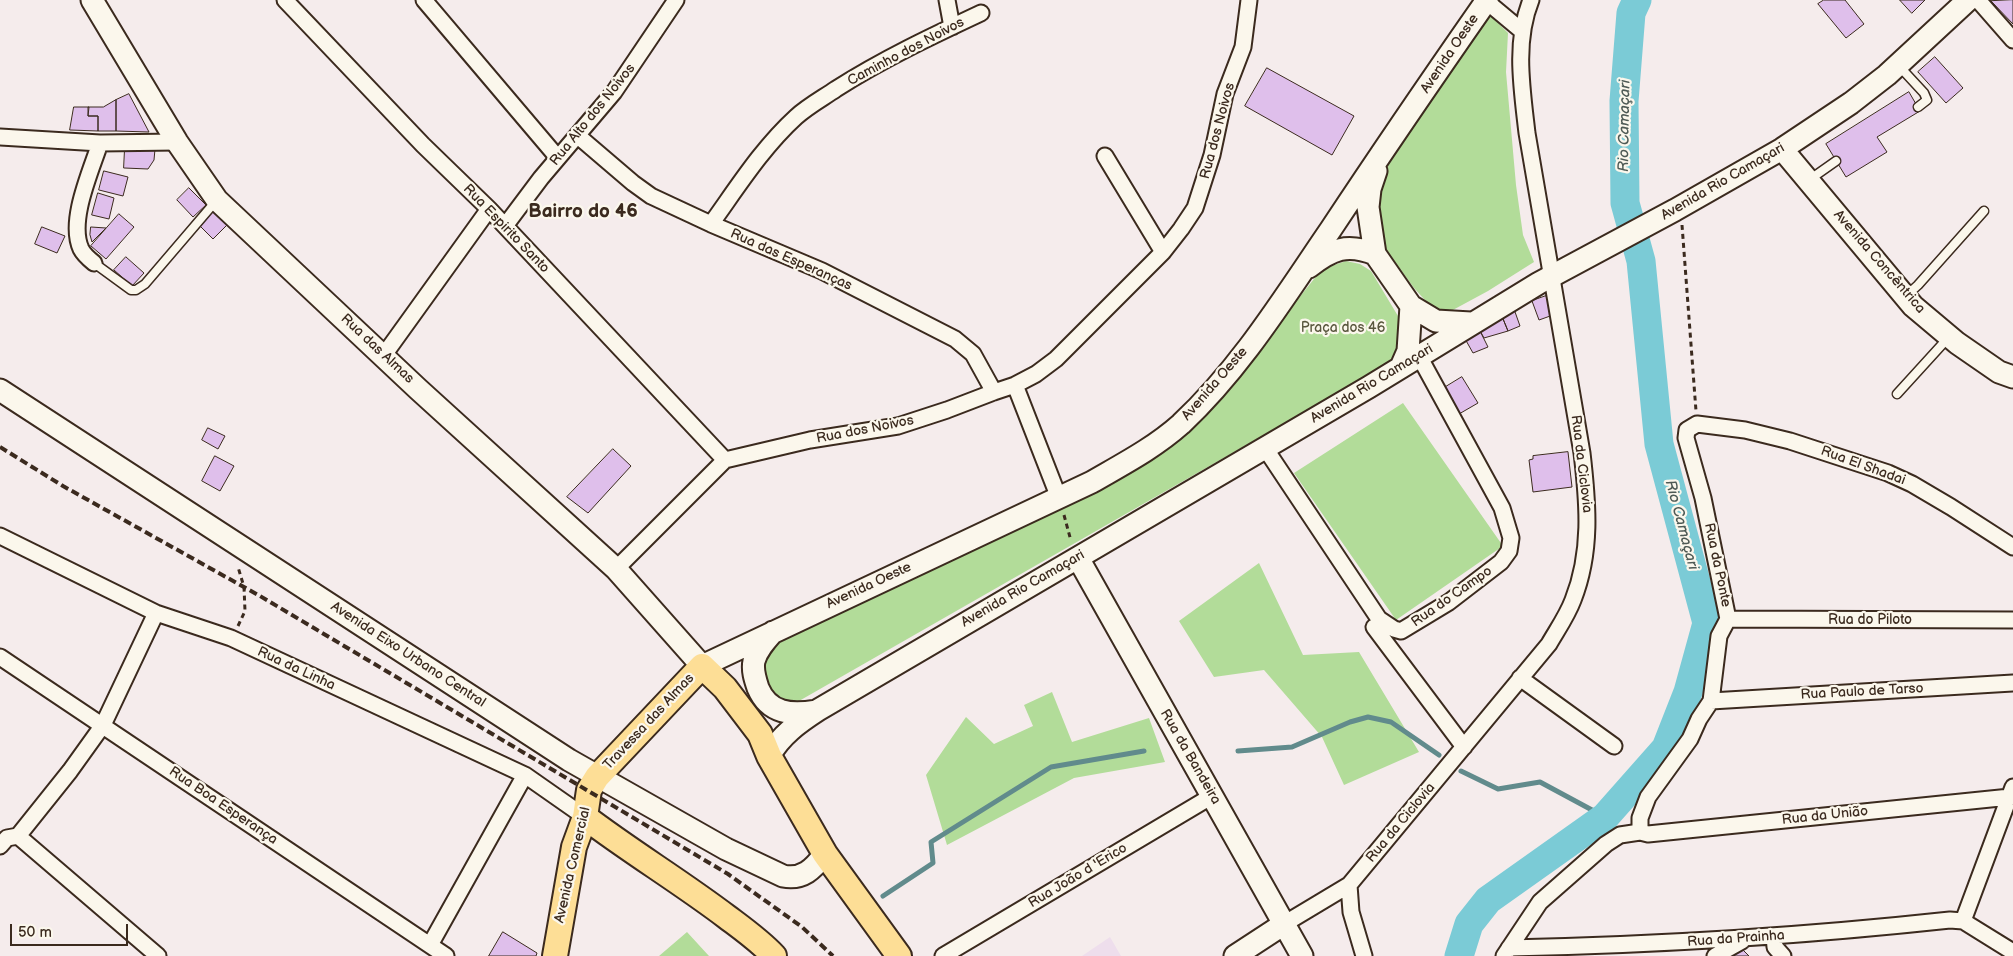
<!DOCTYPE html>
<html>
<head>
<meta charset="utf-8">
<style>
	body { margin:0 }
	#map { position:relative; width:2013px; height:956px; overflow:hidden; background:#f5ecec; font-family:"Balsamiq Sans",sans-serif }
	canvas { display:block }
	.scale { position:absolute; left:10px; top:924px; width:118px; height:22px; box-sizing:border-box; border:2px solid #3b2a1e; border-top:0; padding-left:6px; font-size:15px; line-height:18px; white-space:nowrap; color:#3b2a1e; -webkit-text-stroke:4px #fbf7ec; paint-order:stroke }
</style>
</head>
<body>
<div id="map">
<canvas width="2013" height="956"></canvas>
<div class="scale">50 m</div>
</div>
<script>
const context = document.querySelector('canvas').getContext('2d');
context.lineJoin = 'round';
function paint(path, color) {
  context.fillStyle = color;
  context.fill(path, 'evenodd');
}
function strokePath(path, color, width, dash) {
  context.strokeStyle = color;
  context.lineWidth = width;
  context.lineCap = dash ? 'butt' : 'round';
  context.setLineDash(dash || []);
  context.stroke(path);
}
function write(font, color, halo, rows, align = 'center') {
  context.font = font + ' "Balsamiq Sans",sans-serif';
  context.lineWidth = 4.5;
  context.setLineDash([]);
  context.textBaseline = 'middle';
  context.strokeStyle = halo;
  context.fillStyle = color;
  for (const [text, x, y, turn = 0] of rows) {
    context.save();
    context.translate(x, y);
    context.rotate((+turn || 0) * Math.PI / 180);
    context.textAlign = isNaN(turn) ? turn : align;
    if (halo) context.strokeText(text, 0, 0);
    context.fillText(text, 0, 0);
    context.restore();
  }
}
paint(new Path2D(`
	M 1110,937 L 1121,956 L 1082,956 Z`), '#eedeec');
paint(new Path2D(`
	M 1487,12 L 1508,33 L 1506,72 L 1516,185 L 1523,235 L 1534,262 L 1488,291 L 1451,311 L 1433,309 L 1414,288 L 1387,251 L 1378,226 L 1379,184 L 1391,159 Z
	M 1346,261 L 1360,264 L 1371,271 L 1404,326 L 1401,347 L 1386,365 L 799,701 C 794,702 788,704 783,702 C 770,697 760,675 762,661 C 763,657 767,651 770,647 L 1060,503 L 1208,411 L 1322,269 Z
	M 1403,403 L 1503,546 L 1396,620 L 1294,473 Z
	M 1259,563 L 1303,655 L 1359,652 L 1419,752 L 1344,785 L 1322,737 L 1264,670 L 1214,677 L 1179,621 Z
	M 1052,692 L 1072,742 L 1149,718 L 1165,762 L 1074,778 L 947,845 L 926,775 L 966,717 L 994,744 L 1033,726 L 1024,705 Z
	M 687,932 L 709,956 L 659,956 Z`), '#b2dc99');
strokePath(new Path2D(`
	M 1238,751 L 1292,747 L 1350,722 L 1368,717 L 1391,722 L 1439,755
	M 1461,771 L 1498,789 L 1540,782 L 1605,817
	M 883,896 L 933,863 L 931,842 L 1051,767 L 1144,751`), '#618b8c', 5);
strokePath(new Path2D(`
	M 1459,956 L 1469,924 L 1488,900 L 1605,817 L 1666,748 L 1688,692 L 1707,623 L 1659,444 L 1641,261 L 1625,203 L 1624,101 L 1631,13 L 1637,0`), '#7bcbd6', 29);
const building = new Path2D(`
	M 1824,0 L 1845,0 L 1864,24 L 1846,38 L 1818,4 Z
	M 1900,0 L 1925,0 L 1912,13 Z
	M 2013,0 L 2013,24 L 1991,1 Z
	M 1935,57 L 1963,88 L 1946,103 L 1918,72 Z
	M 1267,68 L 1354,116 L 1332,155 L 1245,106 Z
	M 1909,92 L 1920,111 L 1877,137 L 1887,152 L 1846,177 L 1826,144 Z
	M 129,94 L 149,132 L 116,131 L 116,100 Z
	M 116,100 L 116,131 L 98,131 L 98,116 L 88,116 L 88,107 L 103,107 Z
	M 74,107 L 89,107 L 88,116 L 98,116 L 98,131 L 70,130 Z
	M 125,148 L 155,149 L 154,160 L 148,169 L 124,168 Z
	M 104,171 L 128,177 L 123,196 L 99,190 Z
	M 189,188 L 206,205 L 193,217 L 177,200 Z
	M 98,193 L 114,198 L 109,219 L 92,215 Z
	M 213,211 L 227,225 L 213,239 L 199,225 Z
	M 119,214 L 134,227 L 106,259 L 91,246 Z
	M 42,227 L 65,236 L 57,253 L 35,244 Z
	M 91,227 L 106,228 L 92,242 L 90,235 Z
	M 126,257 L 144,273 L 132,286 L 114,270 Z
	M 1546,296 L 1553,315 L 1539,320 L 1532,301 Z
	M 1514,309 L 1520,326 L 1508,331 L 1501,314 Z
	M 1501,314 L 1508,331 L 1484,338 L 1478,327 Z
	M 1479,329 L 1488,347 L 1473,353 L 1464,337 Z
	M 1462,377 L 1478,403 L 1459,414 L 1444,388 Z
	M 208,428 L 225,436 L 218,449 L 202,440 Z
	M 613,449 L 631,466 L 588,513 L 567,497 Z
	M 1568,452 L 1572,487 L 1533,492 L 1529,460 L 1533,459 L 1533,456 Z
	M 215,456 L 234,466 L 220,491 L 202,481 Z
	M 503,932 L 537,953 L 536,956 L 489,956 Z
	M 1742,949 L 1749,956 L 1729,956 Z`);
paint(building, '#dfbfeb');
strokePath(building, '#3b2a1e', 1);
const lane = new Path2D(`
	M 1899,66 L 1924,93 L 1927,100 L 1918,107
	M 1809,180 L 1836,161
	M 94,263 L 131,290 L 136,290 L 145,284 L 216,201
	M 1906,296 L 1918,285 L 1984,211
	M 1897,394 L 1948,338`);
const street = new Path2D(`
	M 285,0 L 423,145 L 489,209 L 725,460
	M 424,0 L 558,158
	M 947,0 L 952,27
	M 1978,0 L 2013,40
	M 1486,1 L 1522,31
	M 578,136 L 633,183 L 651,196 L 711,224 L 822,271 L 955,339 L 973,354 L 994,392
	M 0,137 L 100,143 L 177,142
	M 1105,156 L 1163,252
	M 711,224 C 737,188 762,148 796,117 C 808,106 823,98 836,89 C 883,59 932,36 981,13
	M 505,226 L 541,178 L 614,92 L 676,0
	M 94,263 C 89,259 84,255 81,249 C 68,221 91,171 100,143
	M 384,355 L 489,209
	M 1015,385 L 1059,498
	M 1265,448 L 1379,619 L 1394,629 L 1401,631 L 1449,602 L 1501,562 L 1509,551 L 1511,538 L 1502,508 L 1419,356
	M 0,536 L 156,613 L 231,638 L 525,775 L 585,817
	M 616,569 L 725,460 L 810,440 L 898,426 L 947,410 L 994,392 L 1015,385 L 1036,374 L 1056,359 L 1163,252 L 1181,229 L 1195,208 L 1212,155 L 1225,94 L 1243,47 L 1249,0
	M 1728,619 L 2013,620
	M 1374,627 L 1464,747
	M 0,657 L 446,956
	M 1520,678 L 1614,746
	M 1711,701 L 2013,683
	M 1640,832 L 1648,834 L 2010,797
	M 18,836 L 158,956
	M 0,846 L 7,838 L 18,836 L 70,771 L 103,725 L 156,613
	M 1349,885 L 1351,912 L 1364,956
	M 1963,921 L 2013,787
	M 1284,924 L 1349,885 L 1549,644 C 1557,630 1567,616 1573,600 C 1592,552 1588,504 1582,453 L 1527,133 C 1522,89 1514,42 1531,0
	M 1774,936 L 1775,947 L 1783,956
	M 430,945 L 525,775
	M 1509,948 C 1656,945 1803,936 1950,920 L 1963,921 L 2013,952
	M 943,956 L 1212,796
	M 1504,956 L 1540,902 L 1606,844 L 1620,835 L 1640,832 L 1640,818 L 1648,797 L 1690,739 L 1699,719 L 1711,701 L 1719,636 L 1728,619 L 1703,498 L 1686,438 L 1687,430 L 1697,424 L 1745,430 L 1790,441 L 1888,473 L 1912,484 L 1951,507 L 2013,547
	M 1715,956 L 1742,941`);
const secondary = new Path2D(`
	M 92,0 L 177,142 L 217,200 L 418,389 L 616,569 L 702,666 L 1092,482 C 1123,464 1154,448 1181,424 C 1241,368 1285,296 1331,229 C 1382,152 1434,76 1487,0
	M 1782,149 L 1913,306 L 1957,343 L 1999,372 L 2013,377
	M 1376,171 L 1370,189 L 1368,207 L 1375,254 L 1411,306 L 1436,321 L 1471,323
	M 1309,267 C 1332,249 1347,243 1375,254
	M 1401,367 L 1408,351 L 1411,306
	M 0,390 L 569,760 L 726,849 L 783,876 C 803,880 813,869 825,854
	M 1078,558 L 1302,956
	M 773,632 C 765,641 757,650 754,661 C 752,670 755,679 758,688 C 769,714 791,715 816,711
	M 769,756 C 781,735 798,723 818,710 L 1369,387 L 1539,283 L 1675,210 L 1782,149 L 1851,103 L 1887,75 L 1968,0
	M 1235,956 L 1284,924`);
const primary = new Path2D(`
	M 585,817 C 631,852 681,882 727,917 C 743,929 760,941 774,956
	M 555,956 L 574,847 L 585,817 L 589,790 L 597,777 L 702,666 L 725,688 L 760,734 L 769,756 L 825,854 L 899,956`);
strokePath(lane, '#3b2a1e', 11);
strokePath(street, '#3b2a1e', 19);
strokePath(secondary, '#3b2a1e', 25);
strokePath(primary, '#3b2a1e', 28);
strokePath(new Path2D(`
	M 1682,225 L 1696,411
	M 1064,515 L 1071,541
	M 238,626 L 245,611 L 244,587 L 238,567`), '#3b2a1e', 3, [5, 4]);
strokePath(lane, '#fbf7ec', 8);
strokePath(street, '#fbf7ec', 15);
strokePath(secondary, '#fbf7ec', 21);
strokePath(primary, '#fdde96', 24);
strokePath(new Path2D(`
	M 0,447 L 63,486 L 260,596 L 728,874 L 802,927 L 833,956`), '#3b2a1e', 4, [8, 4]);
write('14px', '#3b2a1e', '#fbf7ec', [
	["Caminho dos Noivos",906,52,-28],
	["Avenida Oeste",1450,54,-56],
	["Rua Alto dos Noivos",593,115,-51],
	["Rua dos Noivos",1218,131,-75],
	["Avenida Rio Camaçari",1723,182,-30],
	["Rua Espirito Santo",506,229,46],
	["Rua das Esperanças",791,260,24],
	["Avenida Concêntrica",1879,262,49],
	["Rua das Almas",377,349,43],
	["Avenida Oeste",1215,384,-49],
	["Avenida Rio Camaçari",1372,384,-31],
	["Rua dos Noivos",865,430,-11],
	["Rua da Ciclovia",1581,464,83],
	["Rua El Shadai",1863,466,20],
	["Rua da Ponte",1717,565,78],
	["Avenida Oeste",869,586,-25],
	["Avenida Rio Camaçari",1023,589,-30],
	["Rua do Campo",1452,597,-35],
	["Rua do Piloto",1870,620],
	["Avenida Eixo Urbano Central",408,655,33],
	["Rua da Linha",296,669,25],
	["Rua Paulo de Tarso",1862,692,-3],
	["Travessa das Almas",649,722,-47],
	["Rua da Bandeira",1190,757,60],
	["Rua Boa Esperança",223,806,34],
	["Rua da União",1825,816,-6],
	["Rua da Ciclovia",1401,823,-50],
	["Avenida Comercial",573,865,-77],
	["Rua João d 'Erico",1078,876,-31],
	["Rua da Prainha",1736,939,-4]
]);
write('14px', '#59563d', '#fbf7ec', [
	["Praça dos 46",1343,328]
]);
write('italic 15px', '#4e5a55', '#fbf7ec', [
	["Rio Camaçari",1625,126,-89],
	["Rio Camaçari",1681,525,75]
]);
write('bold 19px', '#3b2a1e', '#fbf7ec', [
	["Bairro do 46",583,212]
]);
</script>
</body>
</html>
